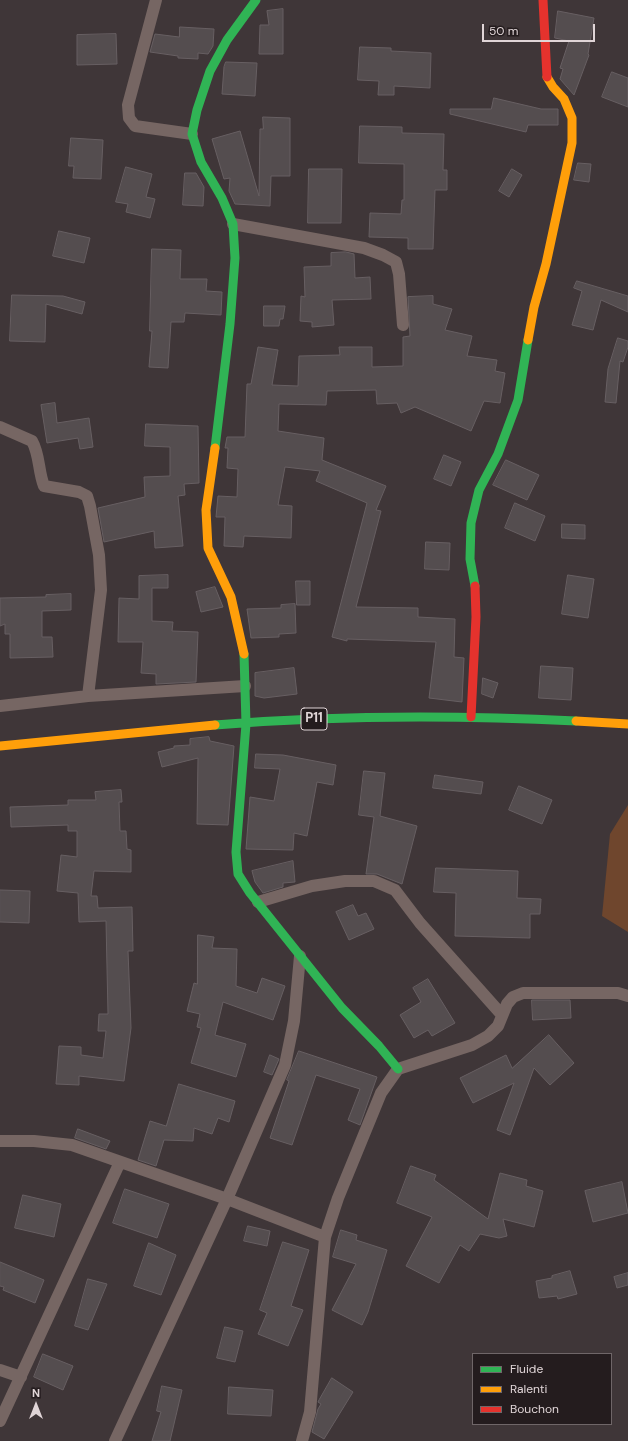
<!DOCTYPE html>
<html>
<head>
<meta charset="utf-8">
<style>
	body { margin:0 }
	#map { position:relative; width:628px; height:1441px; overflow:hidden; background:#3f3638; font-family:"DM Sans",sans-serif }
	canvas { display:block }
	.legend { position:absolute; left:472px; top:1353px; width:140px; height:72px; box-sizing:border-box; background:#241c1e; border:1px solid #6f6668; margin:0; padding:5px 7px; list-style:none; font-size:12px; color:#e0d5d7 }
	.legend li { display:flex; align-items:center; gap:8px; height:20px }
	.legend b { width:20px; border:1px solid #6f6668 }
	.north { position:absolute; left:16px; top:1385px; width:40px; height:40px; -webkit-text-stroke:3px #241c1e; paint-order:stroke; rotate:0deg; font-size:11px; font-weight:700; line-height:16px; text-align:center; color:#e0d5d7 }
	.north::after { content:''; display:block; margin:auto; width:14px; height:18px; background:#e0d5d7; clip-path:polygon(50% 0,100% 100%,50% 72%,0 100%) }
	.scale { position:absolute; left:482px; top:24px; width:113px; height:18px; box-sizing:border-box; border:2px solid #e0d5d7; border-top:0; padding-left:5px; font-size:12px; line-height:14px; white-space:nowrap; color:#e0d5d7; -webkit-text-stroke:3px #241c1e; paint-order:stroke }
</style>
</head>
<body>
<div id="map">
<canvas width="628" height="1441"></canvas>
<ul class="legend">
<li><b style="height:5px;background:#30b455"></b>Fluide</li>
<li><b style="height:5px;background:#ff9f0a"></b>Ralenti</li>
<li><b style="height:5px;background:#e5322d"></b>Bouchon</li>
</ul>
<div class="north">N</div>
<div class="scale">50 m</div>
</div>
<script>
const context = document.querySelector('canvas').getContext('2d');
context.lineJoin = 'round';
function paint(path, color) {
  context.fillStyle = color;
  context.fill(path, 'evenodd');
}
function strokePath(path, color, width, dash) {
  context.strokeStyle = color;
  context.lineWidth = width;
  context.lineCap = dash ? 'butt' : 'round';
  context.setLineDash(dash || []);
  context.stroke(path);
}
function write(font, color, halo, rows, align = 'center') {
  context.font = font + ' "DM Sans",sans-serif';
  context.lineWidth = 3;
  context.setLineDash([]);
  context.textBaseline = 'middle';
  context.strokeStyle = halo;
  context.fillStyle = color;
  for (const [text, x, y, turn = 0] of rows) {
    context.save();
    context.translate(x, y);
    context.rotate((+turn || 0) * Math.PI / 180);
    context.textAlign = isNaN(turn) ? turn : align;
    if (halo) context.strokeText(text, 0, 0);
    context.fillText(text, 0, 0);
    context.restore();
  }
}
paint(new Path2D(`
	M 628,805 L 628,932 L 602,916 L 610,834 Z`), '#6f462d');
const building = new Path2D(`
	M 283,9 L 283,54 L 259,54 L 260,25 L 269,25 L 267,11 Z
	M 558,11 L 594,18 L 588,54 L 589,55 L 574,95 L 560,79 L 563,69 L 560,68 L 569,41 L 555,38 Z
	M 180,27 L 214,29 L 213,46 L 208,54 L 198,53 L 198,59 L 178,58 L 178,56 L 150,52 L 155,34 L 179,37 Z
	M 116,34 L 117,64 L 77,65 L 77,35 Z
	M 360,47 L 391,48 L 391,51 L 431,53 L 430,88 L 394,86 L 394,95 L 378,95 L 379,81 L 358,80 Z
	M 226,62 L 257,63 L 255,96 L 222,94 L 224,67 Z
	M 612,72 L 628,78 L 628,107 L 602,97 Z
	M 494,98 L 541,109 L 558,109 L 558,125 L 528,125 L 526,132 L 450,114 L 450,109 L 491,109 Z
	M 263,117 L 290,118 L 290,176 L 271,176 L 270,206 L 235,204 L 229,191 L 230,178 L 224,179 L 212,139 L 240,131 L 259,196 L 260,129 L 263,129 Z
	M 360,126 L 402,127 L 402,133 L 444,134 L 443,170 L 447,170 L 447,190 L 435,190 L 433,249 L 408,249 L 408,238 L 369,237 L 370,213 L 401,214 L 402,200 L 404,200 L 404,164 L 359,163 Z
	M 71,138 L 103,140 L 101,179 L 73,178 L 74,166 L 69,166 Z
	M 578,163 L 591,164 L 589,182 L 574,180 Z
	M 126,167 L 152,174 L 146,197 L 155,199 L 150,218 L 126,212 L 128,204 L 116,202 Z
	M 309,169 L 342,169 L 341,223 L 308,223 Z
	M 512,169 L 522,175 L 509,197 L 499,191 Z
	M 185,173 L 196,173 L 204,187 L 203,206 L 183,205 Z
	M 59,231 L 90,238 L 84,263 L 53,256 Z
	M 152,249 L 181,250 L 180,279 L 207,279 L 206,291 L 222,292 L 221,315 L 185,313 L 184,322 L 171,322 L 168,368 L 149,367 L 152,331 L 150,331 Z
	M 346,252 L 354,254 L 355,278 L 370,277 L 371,299 L 332,300 L 334,325 L 312,327 L 312,322 L 300,321 L 301,296 L 305,297 L 304,267 L 331,266 L 331,253 Z
	M 577,281 L 628,296 L 628,312 L 601,300 L 593,330 L 572,325 L 582,291 L 574,288 Z
	M 12,295 L 63,296 L 85,302 L 82,314 L 46,304 L 45,342 L 10,341 Z
	M 433,296 L 433,304 L 452,309 L 445,330 L 472,336 L 467,356 L 497,360 L 495,371 L 505,373 L 500,403 L 484,401 L 471,431 L 415,407 L 401,413 L 397,403 L 377,404 L 376,390 L 327,391 L 326,405 L 279,404 L 278,431 L 324,438 L 322,460 L 386,486 L 376,510 L 381,511 L 356,607 L 418,608 L 418,617 L 455,619 L 454,657 L 464,658 L 462,702 L 429,698 L 436,642 L 347,639 L 347,641 L 332,637 L 367,503 L 316,481 L 320,471 L 285,467 L 278,505 L 292,506 L 291,538 L 244,536 L 243,547 L 224,546 L 225,517 L 216,517 L 218,496 L 237,497 L 238,469 L 227,468 L 228,448 L 225,448 L 227,437 L 245,437 L 247,384 L 251,384 L 258,347 L 278,350 L 272,385 L 298,386 L 299,356 L 340,355 L 339,347 L 372,347 L 372,367 L 403,366 L 403,337 L 410,336 L 408,297 Z
	M 264,306 L 285,306 L 283,319 L 280,319 L 279,326 L 264,326 Z
	M 618,338 L 628,341 L 628,347 L 623,362 L 620,361 L 616,403 L 605,402 L 608,369 Z
	M 55,403 L 57,423 L 89,418 L 93,447 L 80,449 L 78,438 L 47,443 L 41,405 Z
	M 146,424 L 198,426 L 199,483 L 184,484 L 185,495 L 178,496 L 183,546 L 155,548 L 154,531 L 104,542 L 98,508 L 145,497 L 144,477 L 170,476 L 170,447 L 145,446 Z
	M 444,455 L 461,462 L 451,486 L 434,479 Z
	M 506,460 L 539,475 L 527,500 L 493,485 Z
	M 515,503 L 545,516 L 535,541 L 505,528 Z
	M 562,524 L 585,525 L 585,539 L 562,538 Z
	M 426,542 L 450,543 L 449,570 L 425,569 Z
	M 168,575 L 168,588 L 152,588 L 152,621 L 173,622 L 172,631 L 198,632 L 196,682 L 156,684 L 156,674 L 141,673 L 143,642 L 118,642 L 119,598 L 139,599 L 139,576 Z
	M 568,575 L 594,579 L 588,618 L 562,614 Z
	M 296,581 L 310,581 L 310,605 L 297,605 Z
	M 215,587 L 223,607 L 201,612 L 196,592 Z
	M 71,594 L 71,610 L 42,611 L 42,637 L 52,637 L 53,657 L 10,658 L 10,634 L 5,634 L 5,624 L 0,626 L 0,598 L 46,597 L 46,595 Z
	M 295,604 L 296,633 L 279,634 L 279,637 L 251,638 L 247,609 L 281,608 L 281,605 Z
	M 541,666 L 573,668 L 571,700 L 539,698 Z
	M 294,668 L 297,694 L 264,698 L 255,696 L 255,673 Z
	M 483,678 L 498,683 L 493,698 L 482,694 Z
	M 209,737 L 210,741 L 234,746 L 228,825 L 197,824 L 198,758 L 162,767 L 158,752 L 174,748 L 174,746 L 190,745 L 190,739 Z
	M 256,754 L 283,755 L 336,765 L 333,785 L 317,782 L 307,836 L 294,833 L 293,850 L 246,849 L 250,797 L 274,801 L 280,769 L 255,768 Z
	M 364,771 L 385,773 L 380,816 L 417,826 L 402,884 L 377,874 L 366,874 L 374,817 L 359,815 Z
	M 435,775 L 483,782 L 481,794 L 433,788 Z
	M 519,786 L 552,800 L 542,824 L 509,810 Z
	M 121,790 L 122,802 L 119,802 L 120,831 L 126,831 L 127,849 L 131,850 L 131,872 L 94,871 L 91,896 L 97,896 L 98,908 L 132,907 L 133,951 L 128,951 L 131,1028 L 124,1081 L 79,1076 L 79,1085 L 56,1084 L 59,1046 L 81,1047 L 81,1055 L 103,1058 L 106,1031 L 98,1031 L 99,1014 L 108,1014 L 106,921 L 79,922 L 78,893 L 57,891 L 61,855 L 77,857 L 77,831 L 68,831 L 68,825 L 11,827 L 10,807 L 68,805 L 68,800 L 96,800 L 95,792 Z
	M 293,861 L 295,882 L 283,883 L 283,887 L 263,893 L 255,882 L 252,871 Z
	M 436,868 L 518,871 L 517,898 L 541,899 L 540,914 L 530,914 L 530,938 L 455,936 L 456,893 L 434,892 Z
	M 0,890 L 30,891 L 29,923 L 0,922 Z
	M 353,905 L 358,916 L 366,913 L 374,929 L 349,940 L 336,912 Z
	M 198,935 L 214,937 L 212,948 L 237,949 L 236,986 L 257,993 L 262,978 L 285,986 L 273,1020 L 223,1002 L 215,1035 L 246,1044 L 236,1077 L 191,1063 L 201,1028 L 197,1027 L 200,1014 L 187,1011 L 194,983 L 197,984 Z
	M 428,979 L 455,1023 L 432,1036 L 428,1030 L 414,1038 L 400,1015 L 421,1002 L 413,988 Z
	M 532,1000 L 570,1000 L 571,1018 L 533,1020 Z
	M 549,1035 L 574,1063 L 550,1085 L 534,1068 L 510,1135 L 497,1130 L 514,1083 L 473,1103 L 460,1078 L 506,1055 L 512,1068 Z
	M 299,1051 L 377,1077 L 360,1125 L 348,1120 L 360,1089 L 316,1075 L 292,1145 L 270,1138 L 289,1081 L 287,1080 Z
	M 270,1055 L 279,1059 L 272,1075 L 264,1072 Z
	M 179,1084 L 235,1101 L 229,1122 L 218,1118 L 212,1134 L 194,1128 L 193,1141 L 164,1140 L 156,1166 L 138,1160 L 150,1121 L 166,1126 Z
	M 78,1129 L 110,1141 L 106,1149 L 75,1138 Z
	M 411,1166 L 436,1175 L 434,1180 L 488,1219 L 500,1173 L 527,1180 L 526,1186 L 543,1191 L 534,1227 L 503,1219 L 507,1236 L 499,1238 L 480,1234 L 469,1251 L 460,1245 L 439,1283 L 406,1266 L 432,1217 L 397,1203 Z
	M 622,1182 L 628,1213 L 593,1222 L 585,1191 Z
	M 125,1189 L 169,1204 L 157,1238 L 113,1223 Z
	M 23,1195 L 61,1204 L 54,1237 L 15,1228 Z
	M 248,1226 L 270,1231 L 267,1246 L 244,1241 Z
	M 341,1230 L 357,1235 L 356,1240 L 387,1250 L 368,1312 L 362,1325 L 332,1310 L 356,1264 L 333,1257 Z
	M 283,1242 L 309,1250 L 291,1306 L 303,1310 L 288,1346 L 258,1334 L 267,1313 L 260,1310 Z
	M 149,1243 L 176,1255 L 161,1295 L 134,1286 Z
	M 0,1262 L 44,1280 L 35,1303 L 3,1290 L 4,1287 L 0,1286 Z
	M 570,1271 L 577,1294 L 558,1299 L 557,1296 L 539,1298 L 536,1281 L 552,1278 L 552,1276 Z
	M 628,1273 L 628,1285 L 617,1288 L 614,1277 Z
	M 88,1279 L 107,1284 L 88,1330 L 75,1326 Z
	M 225,1327 L 243,1331 L 235,1362 L 217,1358 Z
	M 43,1354 L 73,1366 L 63,1390 L 34,1377 Z
	M 332,1378 L 353,1392 L 324,1439 L 312,1432 L 318,1409 L 321,1404 L 318,1402 L 319,1400 Z
	M 162,1386 L 182,1390 L 170,1441 L 152,1441 L 161,1412 L 157,1411 Z
	M 229,1387 L 273,1390 L 271,1416 L 228,1414 Z`);
paint(building, '#544d4f');
strokePath(building, '#675f62', 1);
strokePath(new Path2D(`
	M 156,0 L 128,105 L 129,118 L 135,126 L 192,134
	M 233,224 L 364,248 L 383,255 L 396,262 L 399,274 L 403,325
	M 0,427 L 32,441 C 40,455 38,471 44,486 L 79,492 L 87,496 L 90,506 L 99,555 L 101,590 L 88,696
	M 0,706 L 88,696 L 245,686
	M 258,902 L 312,886 L 345,881 L 374,881 L 395,890 L 420,923 L 502,1015
	M 0,1141 L 34,1141 L 72,1145 L 227,1199 L 325,1237
	M 0,1370 L 21,1377
	M 0,1421 L 120,1162
	M 115,1441 L 227,1199 L 285,1065 L 294,1021 L 300,956
	M 302,1441 L 310,1412 L 325,1237 L 338,1198 L 381,1093 L 398,1069 L 472,1045 L 488,1036 L 498,1026 L 507,1004 L 513,997 L 523,993 L 618,993 L 628,996`), '#766663', 12);
strokePath(new Path2D(`
	M 215,448 L 230,324 L 235,258 L 233,224 L 222,198 L 201,162 L 192,134 L 197,110 L 210,71 L 227,40 L 256,0
	M 475,586 L 470,559 L 471,523 L 479,490 L 498,454 L 518,400 L 528,340
	M 244,654 L 246,724 L 236,852 L 238,874 L 250,893 L 342,1008 L 379,1046 L 398,1069
	M 215,725 C 338,715 453,715 576,721`), '#30b455', 9);
strokePath(new Path2D(`
	M 528,340 L 534,307 L 546,264 L 572,143 L 572,118 L 564,99 L 553,87 L 547,77
	M 215,448 L 206,510 L 208,548 L 231,597 L 244,654
	M 576,721 L 628,724
	M 0,746 L 215,725`), '#ff9f0a', 9);
strokePath(new Path2D(`
	M 543,0 L 547,77
	M 471,717 L 476,617 L 475,586`), '#e5322d', 9);
for (const [x, y, w] of [
	[314,719,26]
]) {
  const box = new Path2D();
  box.roundRect(x - w / 2, y - 11, w, 22, 3);
  context.fillStyle = '#241c1e';
  context.fill(box);
  strokePath(box, '#e0d5d7', 1);
}
write('bold 13px', '#e0d5d7', null, [
	["P11",314,719]
]);
</script>
</body>
</html>
